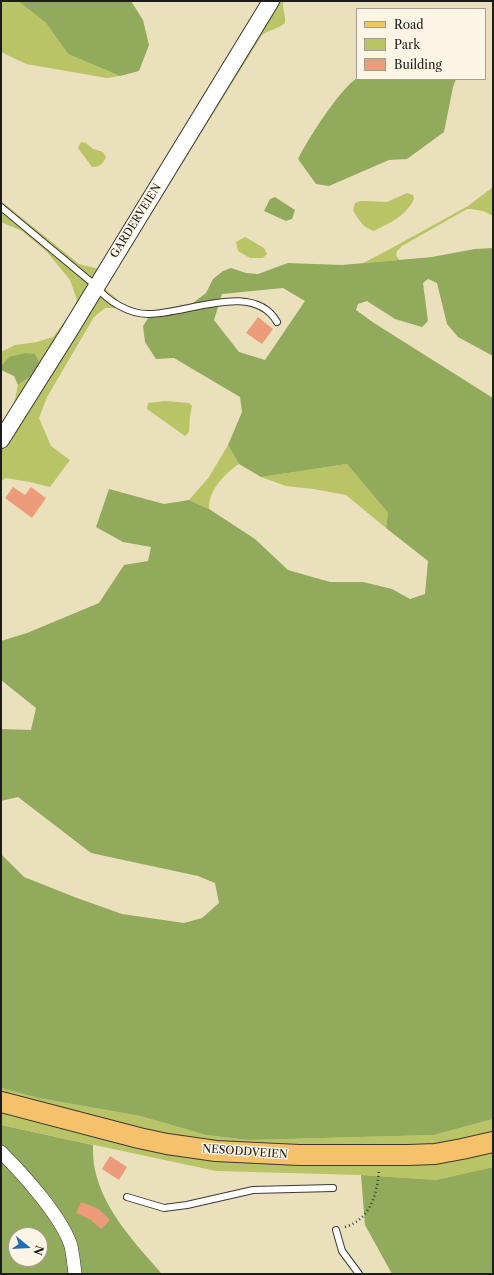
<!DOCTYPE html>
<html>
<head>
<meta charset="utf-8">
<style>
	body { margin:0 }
	#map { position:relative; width:494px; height:1275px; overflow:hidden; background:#eae0bc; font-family:"Libre Caslon Text",serif }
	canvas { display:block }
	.frame { position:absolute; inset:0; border:2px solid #1c1c1c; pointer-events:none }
	.legend { position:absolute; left:356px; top:8px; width:130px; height:72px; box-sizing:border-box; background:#fcf5e5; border:1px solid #a29e95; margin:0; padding:5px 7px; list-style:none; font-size:12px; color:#1c1c1c }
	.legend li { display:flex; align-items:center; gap:8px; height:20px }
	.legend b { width:20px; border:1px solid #a29e95 }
	.north { position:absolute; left:8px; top:1227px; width:40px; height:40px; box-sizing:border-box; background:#fcf5e5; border:1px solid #a29e95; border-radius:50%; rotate:108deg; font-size:11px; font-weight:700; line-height:16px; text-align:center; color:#1c1c1c }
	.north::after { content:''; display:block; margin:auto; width:14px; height:18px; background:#1f6fb2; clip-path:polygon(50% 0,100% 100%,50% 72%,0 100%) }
</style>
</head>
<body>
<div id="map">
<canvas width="494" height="1275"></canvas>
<div class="frame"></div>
<ul class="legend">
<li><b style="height:5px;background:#f5c16b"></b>Road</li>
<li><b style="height:11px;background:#b8c466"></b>Park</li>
<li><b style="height:11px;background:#ed9c7b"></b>Building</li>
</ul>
<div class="north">N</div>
</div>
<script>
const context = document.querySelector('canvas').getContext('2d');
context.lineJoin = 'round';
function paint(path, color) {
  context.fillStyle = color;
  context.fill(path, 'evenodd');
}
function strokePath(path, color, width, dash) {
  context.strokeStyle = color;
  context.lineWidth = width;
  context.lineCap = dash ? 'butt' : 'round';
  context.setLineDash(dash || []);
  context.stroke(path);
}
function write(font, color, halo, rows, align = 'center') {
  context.font = font + ' "Libre Caslon Text",serif';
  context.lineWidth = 3;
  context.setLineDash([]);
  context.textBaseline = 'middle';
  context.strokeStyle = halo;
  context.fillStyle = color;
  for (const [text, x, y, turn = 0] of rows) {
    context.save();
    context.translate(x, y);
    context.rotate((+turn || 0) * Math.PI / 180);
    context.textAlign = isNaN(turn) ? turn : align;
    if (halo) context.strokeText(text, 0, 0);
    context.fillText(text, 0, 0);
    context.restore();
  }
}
paint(new Path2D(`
	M 1,1 L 18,1 L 46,23 L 68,54 L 120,76 L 107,78 L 26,64 L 1,52 Z
	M 262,1 L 283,1 C 282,9 286,15 285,23 C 278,29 269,30 262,35 L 112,277 L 105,289 L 117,299 L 116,308 L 105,308 L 94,317 L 47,397 L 39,418 L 51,446 L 70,460 L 50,487 L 30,482 L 6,478 L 1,481 L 1,423 L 14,403 L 18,385 L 34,374 L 9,357 L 1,366 L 1,352 L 15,345 L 37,342 L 53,337 L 71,313 L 77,300 L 70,280 L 47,252 L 22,231 L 1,222 L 1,201 L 79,264 L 99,269 L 111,252 L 139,200 L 168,157 L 196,107 Z
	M 81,142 L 86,143 L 93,149 L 103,152 L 106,157 C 103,164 99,167 92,167 L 78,148 Z
	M 493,187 L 493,216 C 485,211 476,209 467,209 L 402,246 L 397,251 L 396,255 L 399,260 L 363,263 L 390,249 L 468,206 Z
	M 407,193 L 413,195 L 414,199 C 405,217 391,222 374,231 C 363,228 358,219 353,210 L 355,203 L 360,201 L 366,201 L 387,202 Z
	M 245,237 L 264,248 L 267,254 L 263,258 L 250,258 L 238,251 L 236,242 Z
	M 165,401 L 189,403 L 192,406 L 190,416 L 189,432 L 185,436 L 147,409 L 148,403 Z
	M 228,445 L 239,464 C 225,473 208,491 209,509 L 189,500 L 209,477 Z
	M 347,464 L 388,513 L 386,528 L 346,495 L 313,489 L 286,486 L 261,477 Z
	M 1,1088 L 38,1098 L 140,1116 L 206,1135 L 248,1140 L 434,1135 L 493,1119 L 493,1167 L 436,1180 L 361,1175 L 216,1171 L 1,1125 Z`), '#b8c466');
paint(new Path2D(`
	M 18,1 L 131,1 L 143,20 L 149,45 L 139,71 L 120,76 L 68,54 L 46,23 Z
	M 357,78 L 357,79 L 456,79 L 453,87 L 444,132 L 407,159 L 389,160 L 329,186 L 316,184 L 298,159 C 308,139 339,90 357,78 Z
	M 275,197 L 295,210 L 292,219 L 286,221 L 264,211 L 270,199 Z
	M 493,248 L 493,356 L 458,337 L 447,324 L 437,283 L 428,279 L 423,283 L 428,321 L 422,327 L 395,319 L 367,301 L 358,304 L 356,310 L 374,323 L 493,398 L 493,1119 L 434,1135 L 248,1140 L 206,1135 L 140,1116 L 38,1098 L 1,1088 L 1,854 L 24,877 L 77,898 L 122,914 L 184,923 L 202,918 L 219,903 L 215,883 L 198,876 L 91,853 L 18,797 L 1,801 L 1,729 L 31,730 L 36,708 L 1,680 L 1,641 L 27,633 L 99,603 L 124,565 L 148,561 L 151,547 L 123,542 L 96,527 L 109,489 L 164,504 L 189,500 L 209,509 L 255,539 L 288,570 L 330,582 L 363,582 L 392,589 L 410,599 L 425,594 L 428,561 L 386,528 L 388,513 L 347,464 L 261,477 L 239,464 L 228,445 L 242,412 L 240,397 L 174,358 L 156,359 L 145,342 L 143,326 L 153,311 L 193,303 L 206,293 L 213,279 L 223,271 L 231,268 L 246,273 L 258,274 L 288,263 L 342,265 L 432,257 L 475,249 ZM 283,288 L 305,301 L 265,360 L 239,352 L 214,320 L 222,294 Z
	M 25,353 L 35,354 L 39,362 L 34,374 L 18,385 L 14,376 L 1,370 L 1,366 L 9,357 Z
	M 1,1125 L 93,1145 C 93,1153 93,1162 95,1170 C 104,1211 135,1243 162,1274 L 1,1274 ZM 16,1235 L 40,1235 L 40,1259 L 16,1259 Z
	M 493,1167 L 493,1274 L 392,1274 L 365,1225 L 361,1175 L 436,1180 Z`), '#92aa5b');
paint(new Path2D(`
	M 258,317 L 273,329 L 262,344 L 246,333 Z
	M 13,487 L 25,495 L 31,487 L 46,498 L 32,518 L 5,498 Z
	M 110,1156 L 127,1167 L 119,1180 L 102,1169 Z
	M 81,1202 L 99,1209 L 110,1220 L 101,1229 L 91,1220 L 76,1213 Z`), '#ed9c7b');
const service = new Path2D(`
	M 1,207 L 96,286 C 107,301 129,314 148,314 C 185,315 253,280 277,322
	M 127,1197 L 164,1208 L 187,1205 L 253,1190 L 333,1188
	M 336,1230 L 342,1251 L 359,1274`);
const minor = new Path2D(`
	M 1,1152 C 23,1174 62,1217 71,1246 C 73,1255 74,1265 75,1274`);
const tertiary = new Path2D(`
	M 1,440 L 67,335 L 271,1`);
const primary = new Path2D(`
	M 1,1102 L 139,1138 L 167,1144 L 216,1151 L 299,1155 L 408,1155 L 435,1154 L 462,1149 L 493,1142`);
strokePath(service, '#3b3934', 8);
strokePath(minor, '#3b3934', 14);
strokePath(tertiary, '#3b3934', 18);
strokePath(primary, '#3b3934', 22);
strokePath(new Path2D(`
	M 345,1227 C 371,1219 377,1194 379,1170`), '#3b3934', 2.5, [1, 3]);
strokePath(service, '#fff', 6);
strokePath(minor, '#fff', 13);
strokePath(tertiary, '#fff', 16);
strokePath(primary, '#f5c16b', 20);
write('11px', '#1c1c1c', '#fcf5e5', [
	["GARDERVEIEN",136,221,-58],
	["NESODDVEIEN",245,1152,4]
]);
</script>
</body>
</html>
